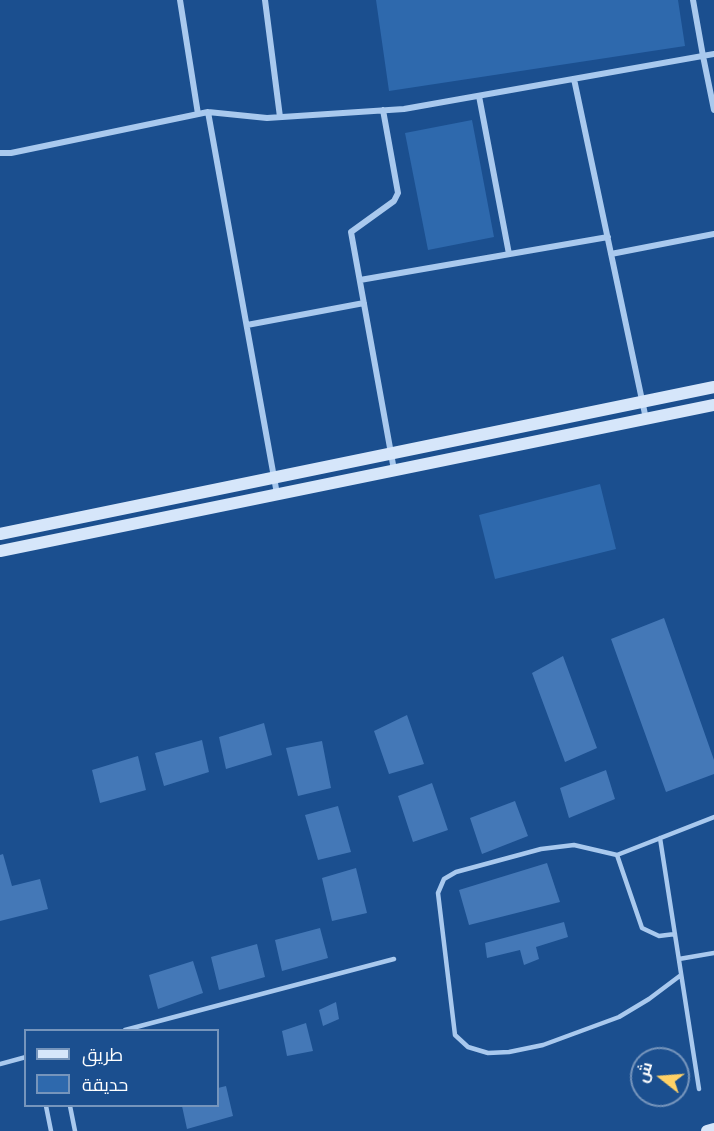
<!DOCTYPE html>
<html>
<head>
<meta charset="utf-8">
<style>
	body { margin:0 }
	#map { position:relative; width:714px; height:1131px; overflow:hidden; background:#1b4f8f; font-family:Roboto,Cairo,sans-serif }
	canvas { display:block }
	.legend { position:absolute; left:24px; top:1029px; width:195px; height:78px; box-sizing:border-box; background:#1b4f8f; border:2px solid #7695bc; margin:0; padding:8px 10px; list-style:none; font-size:18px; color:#fff }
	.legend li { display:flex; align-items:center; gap:12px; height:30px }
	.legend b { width:30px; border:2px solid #7695bc }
	.north { position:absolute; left:630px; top:1047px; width:60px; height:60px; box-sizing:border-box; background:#1b4f8f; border:2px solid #7695bc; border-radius:50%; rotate:287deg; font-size:16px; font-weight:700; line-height:24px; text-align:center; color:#fff }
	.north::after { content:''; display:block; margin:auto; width:21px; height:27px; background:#ffd166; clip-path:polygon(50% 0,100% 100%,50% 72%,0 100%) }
</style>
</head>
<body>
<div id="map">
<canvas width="714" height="1131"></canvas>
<ul class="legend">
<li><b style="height:8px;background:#d6e6fa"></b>طريق</li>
<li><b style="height:16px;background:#2e69ad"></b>حديقة</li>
</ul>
<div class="north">ش</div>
</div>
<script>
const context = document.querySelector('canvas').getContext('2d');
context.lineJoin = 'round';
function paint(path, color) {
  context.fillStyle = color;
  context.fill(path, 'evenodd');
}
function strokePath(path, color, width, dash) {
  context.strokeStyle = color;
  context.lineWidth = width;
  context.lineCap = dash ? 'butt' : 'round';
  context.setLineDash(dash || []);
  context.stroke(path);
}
paint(new Path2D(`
	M 376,0 L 678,0 L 685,46 L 389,91 Z
	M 472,120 L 494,237 L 428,250 L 405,133 Z
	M 600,484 L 616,549 L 495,579 L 479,515 Z`), '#2e69ad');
paint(new Path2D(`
	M 664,618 L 714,760 L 714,774 L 666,792 L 611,639 Z
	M 563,656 L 597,748 L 565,762 L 532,673 Z
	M 407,715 L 424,764 L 389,774 L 374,731 Z
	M 264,723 L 272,755 L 226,769 L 219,737 Z
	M 202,740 L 209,772 L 164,786 L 155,753 Z
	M 322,741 L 331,788 L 298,796 L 286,748 Z
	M 138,756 L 146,790 L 100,803 L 92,770 Z
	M 606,770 L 615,799 L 569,818 L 560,788 Z
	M 432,783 L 448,830 L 413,842 L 398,796 Z
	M 515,801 L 528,836 L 482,854 L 470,818 Z
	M 338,806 L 351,852 L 318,860 L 305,815 Z
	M 3,854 L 12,886 L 40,879 L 48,909 L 0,921 L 0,855 Z
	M 547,863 L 560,902 L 469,925 L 459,890 Z
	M 356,868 L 367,913 L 332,921 L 322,878 Z
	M 564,922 L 568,937 L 536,947 L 539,959 L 524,965 L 520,950 L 487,958 L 485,943 Z
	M 320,928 L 328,958 L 282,971 L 275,940 Z
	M 257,944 L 265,977 L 219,990 L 211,957 Z
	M 193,961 L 203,993 L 158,1009 L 149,975 Z
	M 336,1002 L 339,1019 L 323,1026 L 319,1010 Z
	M 306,1023 L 313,1051 L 287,1056 L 282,1031 Z
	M 226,1086 L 233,1116 L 187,1129 L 182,1106 L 218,1106 L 218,1088 Z`), '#4478b7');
strokePath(new Path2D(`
	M 660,838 L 699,1089
	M 617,855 L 642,928 L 659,936 L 675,934
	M 679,959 L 714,953
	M 681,975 L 649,999 L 619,1017 L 543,1045 L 509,1052 L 488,1053 L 468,1047 L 455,1035 L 438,893 L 444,879 L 456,872 L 541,849 L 574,845 L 617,855 L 714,817
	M 125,1030 L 394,959
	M 0,1064 L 26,1057
	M 46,1106 L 51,1131
	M 70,1106 L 75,1131`), '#a9c9ee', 4.5);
strokePath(new Path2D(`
	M 180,0 L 198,114
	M 265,0 L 280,117
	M 693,0 L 703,56 L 714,110
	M 574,79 L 646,419
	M 479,96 L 509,254
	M 383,110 L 398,193 L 394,201 L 351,232 L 394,470
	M 208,112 L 277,494
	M 0,153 L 11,153 L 208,112 L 267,118 L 404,109 L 714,54
	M 611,254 L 714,234
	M 360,280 L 608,237
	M 247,325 L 364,303`), '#a9c9ee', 6);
strokePath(new Path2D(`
	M 0,534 L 714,387
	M 0,551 L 714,405
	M 707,1131 L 714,1129`), '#d6e6fa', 12);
</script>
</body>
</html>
